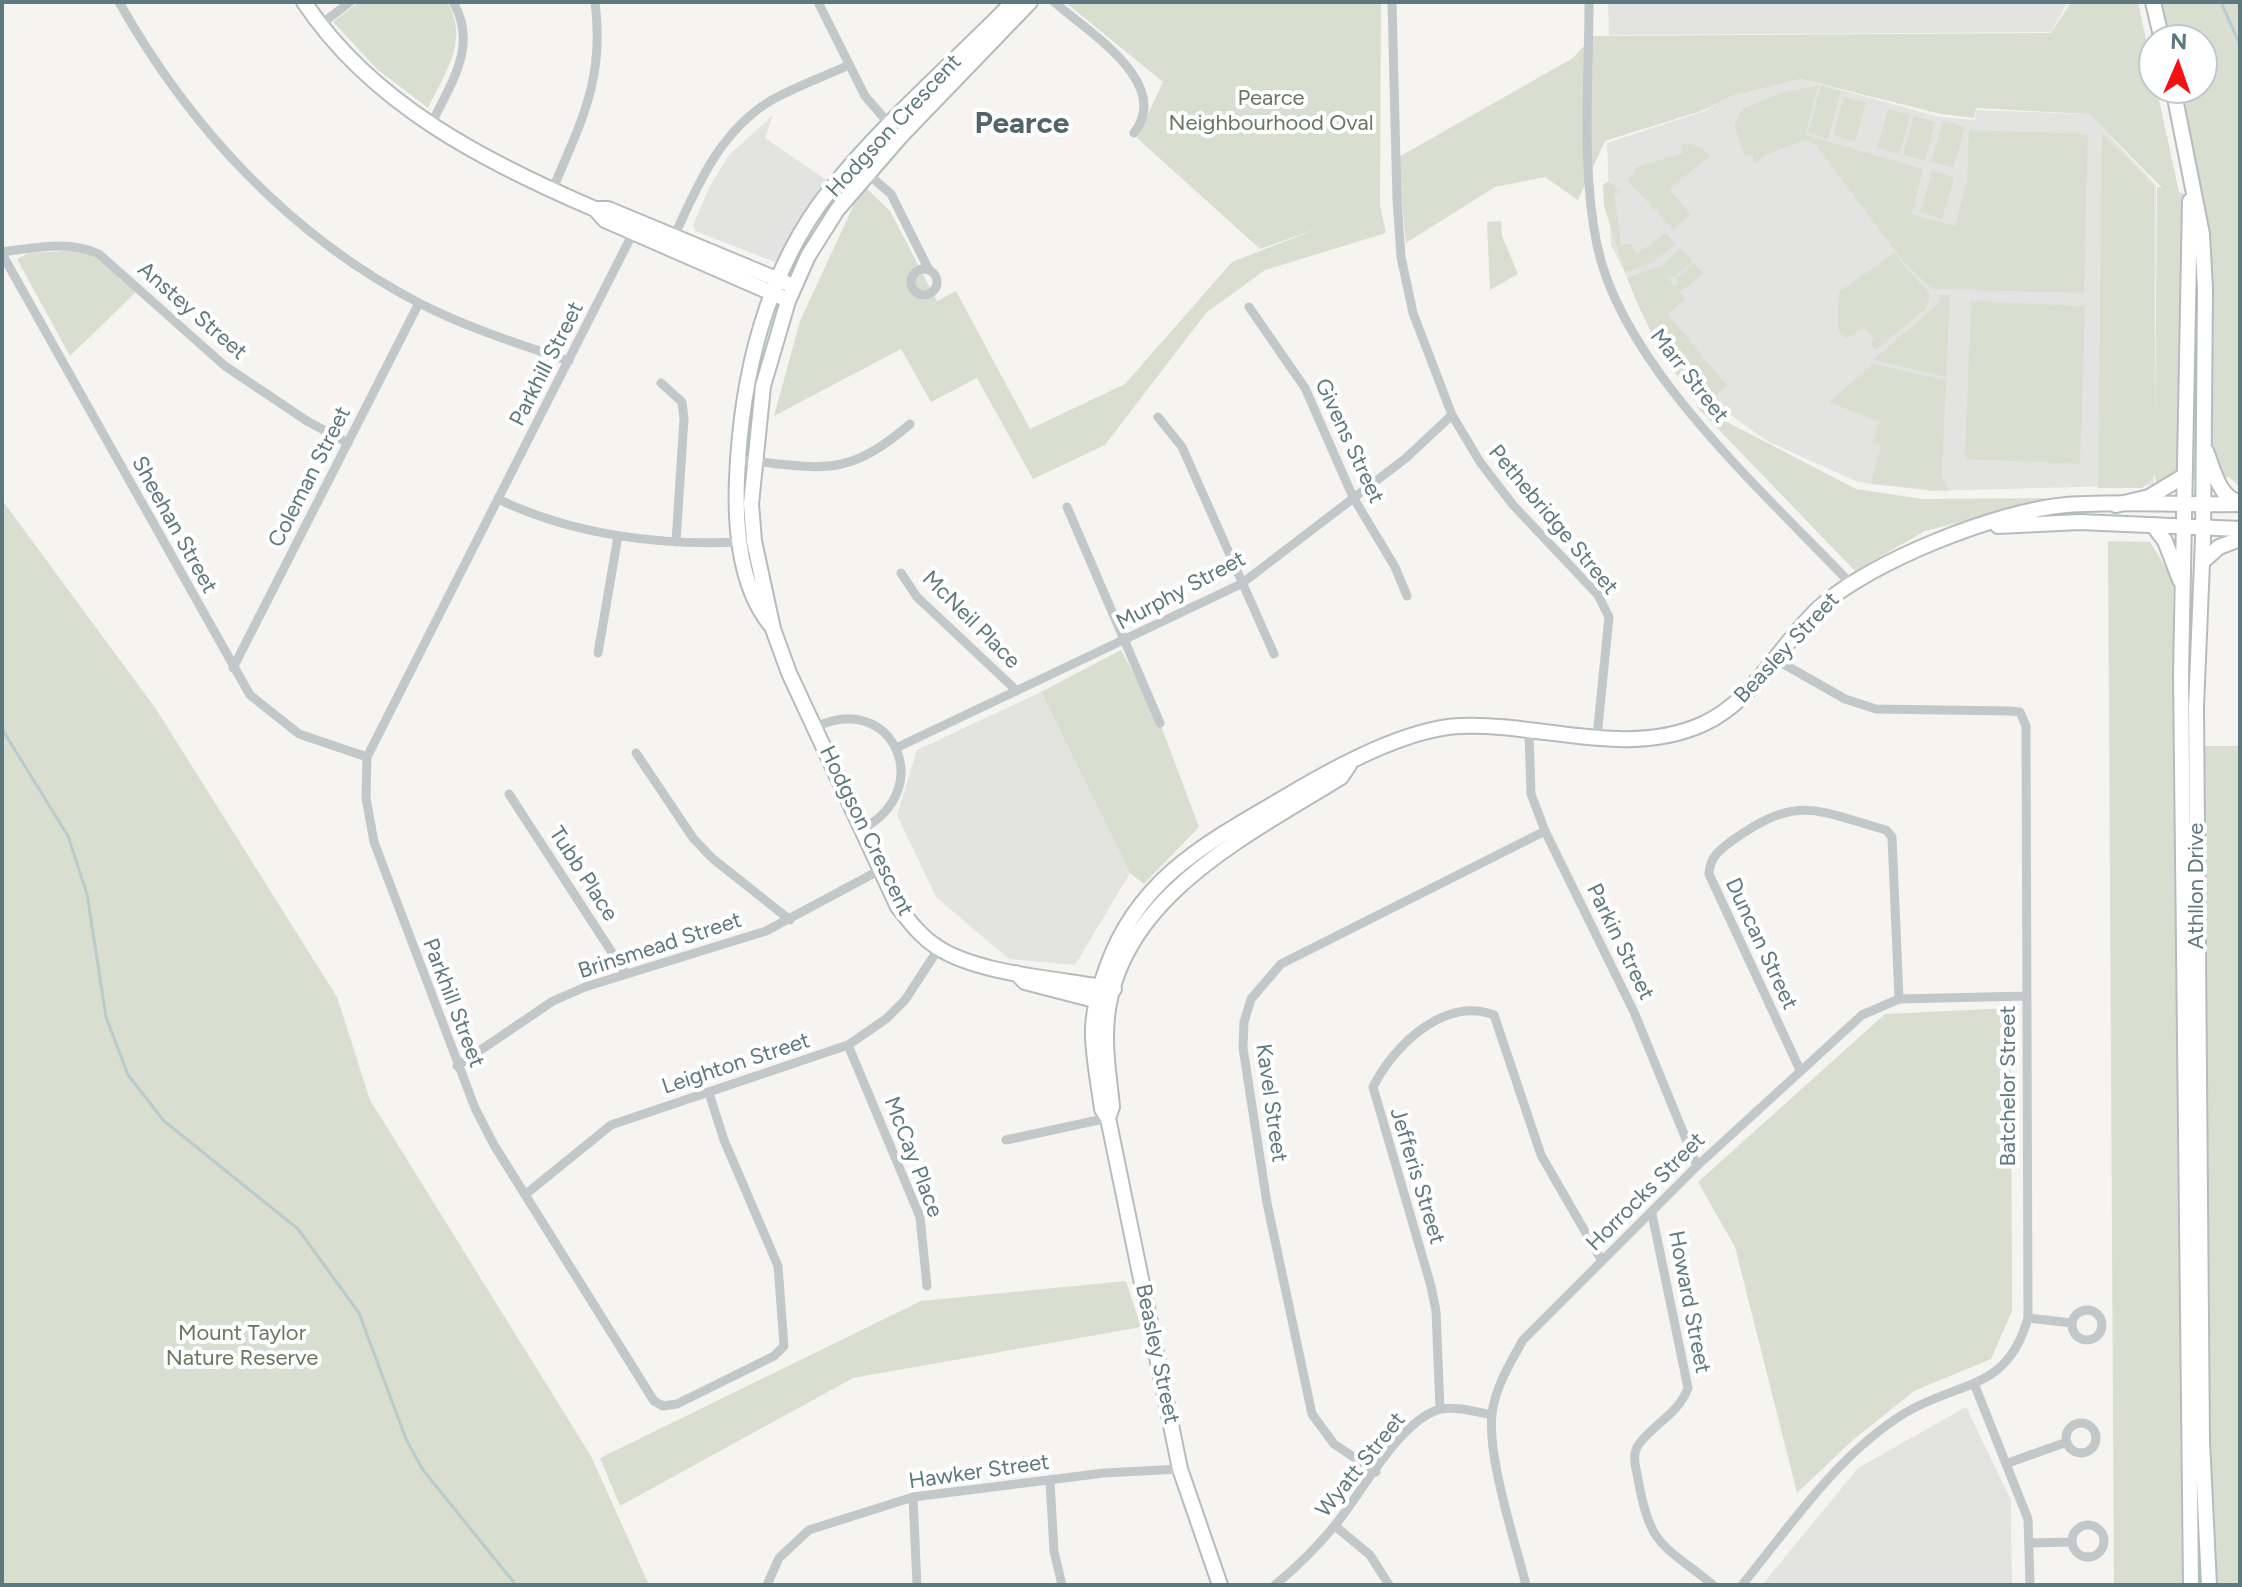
<!DOCTYPE html>
<html>
<head>
<meta charset="utf-8">
<style>
	body { margin:0 }
	#map { position:relative; width:2242px; height:1587px; overflow:hidden; background:#f5f4f1; font-family:Figtree,sans-serif }
	canvas { display:block }
	.frame { position:absolute; inset:0; border:4px solid #5d797f; pointer-events:none }
	.north { position:absolute; left:2138px; top:24px; width:80px; height:80px; box-sizing:border-box; background:#fff; border:2px solid #bec9cc; border-radius:50%; rotate:2deg; font-size:22px; font-weight:700; line-height:32px; text-align:center; color:#5d797f }
	.north::after { content:''; display:block; margin:auto; width:28px; height:36px; background:#f51113; clip-path:polygon(50% 0,100% 100%,50% 72%,0 100%) }
</style>
</head>
<body>
<div id="map">
<canvas width="2242" height="1587"></canvas>
<div class="frame"></div>
<div class="north">N</div>
</div>
<script>
const context = document.querySelector('canvas').getContext('2d');
context.lineJoin = 'round';
function paint(path, color) {
  context.fillStyle = color;
  context.fill(path, 'evenodd');
}
function strokePath(path, color, width, dash) {
  context.strokeStyle = color;
  context.lineWidth = width;
  context.lineCap = dash ? 'butt' : 'round';
  context.setLineDash(dash || []);
  context.stroke(path);
}
function write(font, color, halo, rows, align = 'center') {
  context.font = font + ' Figtree,sans-serif';
  context.lineWidth = 8;
  context.setLineDash([]);
  context.textBaseline = 'middle';
  context.strokeStyle = halo;
  context.fillStyle = color;
  for (const [text, x, y, turn = 0] of rows) {
    context.save();
    context.translate(x, y);
    context.rotate((+turn || 0) * Math.PI / 180);
    context.textAlign = isNaN(turn) ? turn : align;
    if (halo) context.strokeText(text, 0, 0);
    context.fillText(text, 0, 0);
    context.restore();
  }
}
paint(new Path2D(`
	M 1608,2 L 2068,2 L 2051,32 L 1609,35 Z
	M 1801,79 L 1940,117 L 1975,120 L 1976,110 L 2089,114 L 2156,185 L 2154,485 L 1931,491 L 1858,482 L 1767,441 L 1679,378 L 1611,245 L 1607,143 L 1704,111 L 1732,96 Z
	M 773,115 L 765,138 L 826,180 L 775,262 L 695,231 L 693,225 L 710,186 L 729,155 Z
	M 1041,692 L 1130,873 L 1075,965 L 1009,959 L 936,897 L 897,815 L 917,750 Z
	M 1966,1407 L 2011,1500 L 2012,1585 L 1762,1585 L 1858,1468 Z`), '#e3e4e2');
paint(new Path2D(`
	M 359,2 L 447,2 C 470,40 445,73 428,108 L 378,70 L 333,22 Z
	M 1065,2 L 1381,2 L 1380,205 L 1386,233 L 1265,270 L 1206,313 L 1105,445 L 1033,479 L 977,378 L 931,402 L 901,349 L 774,416 L 800,321 L 863,185 L 890,211 L 937,301 L 956,291 L 1030,429 L 1125,384 L 1232,262 L 1319,228 L 1260,249 L 1137,138 L 1163,82 Z
	M 2071,2 L 2138,2 L 2179,192 L 2187,195 L 2165,88 L 2202,88 L 2202,40 L 2154,40 L 2154,43 L 2144,2 L 2240,2 L 2240,487 L 2229,477 L 2156,484 L 2155,475 L 2142,488 L 2098,488 L 2102,133 L 2154,186 L 2155,421 L 2157,187 L 2162,188 L 2089,114 L 1976,108 L 1974,118 L 1941,114 L 1801,79 L 1732,96 L 1704,110 L 1605,141 L 1578,200 L 1545,177 L 1495,187 L 1406,243 L 1397,158 L 1573,58 L 1593,36 L 2051,33 Z
	M 1821,85 L 1841,91 L 1828,139 L 1808,133 Z
	M 1818,86 L 1805,135 L 1923,169 L 1912,214 L 1955,226 L 1967,182 L 1969,130 L 2088,134 L 2084,293 L 1932,289 L 1902,260 L 1816,145 L 1804,140 L 1763,156 L 1757,164 L 1753,161 L 1753,155 L 1744,154 L 1734,125 L 1742,109 L 1787,91 Z
	M 1844,97 L 1866,103 L 1855,142 L 1834,135 Z
	M 1888,109 L 1910,115 L 1899,154 L 1877,148 Z
	M 1914,116 L 1935,122 L 1925,161 L 1903,155 Z
	M 1943,121 L 1965,127 L 1953,168 L 1931,162 Z
	M 1687,143 L 1701,147 L 1710,156 L 1669,189 L 1691,215 L 1673,229 L 1628,181 L 1637,167 L 1683,153 L 1681,145 Z
	M 1932,171 L 1954,177 L 1942,219 L 1920,212 Z
	M 1609,181 L 1621,192 L 1614,194 L 1621,245 L 1630,244 L 1637,254 L 1666,233 L 1675,245 L 1652,263 L 1625,273 L 1604,206 L 1603,185 Z
	M 1501,221 L 1502,236 L 1518,274 L 1490,290 L 1487,222 Z
	M 1681,248 L 1693,262 L 1674,277 L 1667,276 L 1674,286 L 1679,283 L 1676,278 L 1694,263 L 1703,274 L 1680,292 L 1685,299 L 1668,314 L 1727,386 L 1707,402 C 1676,392 1639,309 1627,278 L 1662,265 Z
	M 81,250 L 99,256 L 136,292 L 70,356 L 17,259 L 29,253 Z
	M 1894,253 L 1930,295 L 1927,308 L 1875,350 L 1871,343 L 1875,339 L 1864,327 L 1846,339 L 1838,331 L 1839,292 Z
	M 1940,295 L 1950,295 L 1946,377 L 1873,360 L 1937,305 Z
	M 1971,301 L 2085,306 L 2080,464 L 1965,459 Z
	M 1873,364 L 1946,380 L 1942,476 L 1949,491 L 1871,484 L 1881,445 L 1873,442 L 1879,422 L 1829,402 Z
	M 1696,406 L 1856,489 L 1923,499 L 2054,498 L 1925,531 L 1855,571 Z
	M 2,500 L 156,709 L 337,997 L 370,1100 L 591,1456 L 649,1585 L 2,1585 Z
	M 2108,541 L 2150,542 L 2173,579 L 2175,746 L 2240,746 L 2240,1585 L 2114,1585 Z
	M 1121,650 L 1160,723 L 1199,827 L 1144,884 L 1130,873 L 1041,692 Z
	M 2011,1008 L 2012,1311 L 1991,1359 L 1914,1391 L 1853,1440 L 1797,1493 L 1735,1247 L 1698,1182 L 1885,1014 Z
	M 1126,1281 L 1141,1327 L 853,1378 L 620,1506 L 600,1458 L 921,1301 Z`), '#d9ded1');
strokePath(new Path2D(`
	M 2221,2 L 2240,45
	M 2,729 L 68,836 L 87,894 L 106,1017 L 128,1075 L 164,1121 L 298,1229 L 359,1313 L 406,1439 L 423,1470 L 516,1585
	M 2239,1457 L 2240,1455`), '#bacbcc', 3);
const secondary = new Path2D(`
	M 304,2 C 372,104 485,162 595,209 L 608,209 L 786,283
	M 1030,2 L 900,137 L 837,210 L 808,256 L 788,301 L 763,386 L 751,504 L 754,541 L 773,629 L 789,673 L 898,907 C 910,922 921,937 937,947 C 979,975 1063,979 1114,989
	M 595,209 L 605,220 L 781,297
	M 1998,526 L 2080,522 L 2240,529
	M 773,628 C 740,590 735,528 737,479 C 741,377 766,270 831,189 C 885,121 953,64 1013,2
	M 1016,973 L 1025,982 L 1106,1003
	M 1108,1118 L 1112,1107 C 1110,1084 1106,1062 1106,1039 C 1104,904 1243,838 1341,777 L 1349,765
	M 1220,1585 L 1180,1469 L 1108,1118 L 1102,1109 C 1099,1086 1094,1061 1093,1037 C 1092,1013 1099,989 1107,967 C 1140,874 1213,840 1292,793 C 1338,766 1406,729 1459,726 C 1539,722 1626,759 1703,724 C 1754,701 1780,644 1820,607 C 1871,561 1998,511 2066,505 C 2123,501 2182,505 2240,504`);
const primary = new Path2D(`
	M 2153,2 L 2162,40
	M 2173,88 L 2202,234 L 2205,289 L 2203,538 L 2196,707 L 2202,1441 L 2209,1585
	M 2190,201 L 2181,675 L 2191,1585
	M 2206,451 C 2213,468 2219,499 2240,502
	M 2116,505 L 2149,497 L 2184,476
	M 2153,525 L 2165,541 L 2180,580
	M 2202,562 L 2219,547 L 2240,539`);
strokePath(secondary, '#b4bcbe', 18);
strokePath(primary, '#b5bcbd', 18);
strokePath(new Path2D(`
	M 119,2 C 190,128 291,237 421,304 C 468,328 519,344 569,361
	M 818,2 L 865,96 L 891,126
	M 1054,2 C 1088,32 1173,83 1134,133
	M 1392,2 L 1397,200 L 1401,257 L 1413,313 L 1452,415 L 1480,462 L 1513,505 L 1598,595 L 1609,617 L 1597,737
	M 1589,2 C 1589,82 1581,167 1597,245 C 1622,367 1766,494 1850,583
	M 320,25 L 350,2
	M 431,125 C 450,84 479,46 453,2
	M 855,163 L 891,194 L 929,270
	M 552,191 C 581,121 605,80 595,2
	M 635,229 L 367,757 L 366,798 L 374,842 L 475,1108 L 494,1145 L 654,1401 L 663,1406 L 677,1404 L 774,1356 L 784,1346 L 778,1266 L 724,1140 L 709,1093
	M 672,241 C 696,189 718,133 770,101 C 794,87 823,77 849,65
	M 2,252 C 36,248 68,240 99,254 L 225,366 L 307,421 L 348,443
	M 2,254 L 250,695 L 299,734 L 367,757
	M911 282a13 13 0 1 1 26 0a13 13 0 1 1-26 0Z
	M 1249,307 L 1305,388 L 1353,497 L 1395,567 L 1407,596
	M 661,383 L 682,402 L 684,419 L 676,542
	M 1158,417 L 1182,447 L 1274,654
	M 738,460 C 818,466 844,482 910,424
	M 500,500 C 574,535 661,546 742,542
	M 1067,507 L 1160,723
	M 901,573 L 917,597 L 1017,691
	M 598,653 L 618,536
	M 233,668 L 419,303
	M 816,727 C 892,690 938,789 862,829
	M 1529,732 L 1531,794 L 1545,831 L 1634,1012 L 1697,1166
	M 896,748 L 1241,584 L 1406,458 L 1452,415
	M 636,753 L 693,838 L 712,858 L 790,920
	M 509,794 L 626,974
	M 848,1045 L 920,1217 L 927,1286
	M 457,1066 L 553,1001 L 585,987 L 766,931 L 880,870
	M 1800,1070 L 1709,874 C 1710,856 1720,850 1733,840 C 1798,794 1815,810 1886,830 L 1892,837 L 1899,999
	M 1006,1140 L 1108,1118
	M 526,1194 L 611,1125 L 848,1045 L 886,1019 L 905,1000 L 939,948
	M 1652,1214 L 1688,1388 C 1679,1413 1654,1424 1639,1444 C 1631,1455 1636,1467 1638,1479 C 1650,1548 1663,1544 1713,1585
	M2072 1325a15 15 0 1 1 30 0a15 15 0 1 1-30 0Z
	M 2028,1318 L 2072,1323
	M 1975,1386 L 2028,1519 L 2030,1585
	M 1440,1409 L 1436,1311 L 1431,1286 L 1373,1087 C 1393,1046 1445,996 1494,1015 L 1541,1155 L 1602,1261
	M2066 1438a15 15 0 1 1 30 0a15 15 0 1 1-30 0Z
	M 2008,1463 L 2067,1442
	M 1376,1472 L 1334,1444 L 1312,1414 L 1267,1203 L 1243,1048 L 1244,1022 L 1251,999 L 1281,964 L 1545,831
	M 1050,1481 L 1054,1551 L 1062,1585
	M 913,1497 L 917,1585
	M2072 1541a16 16 0 1 1 32 0a16 16 0 1 1-32 0Z
	M 1335,1526 L 1370,1555 L 1389,1585
	M 2029,1543 L 2072,1542
	M 767,1585 L 779,1558 L 809,1530 L 913,1497 L 1104,1473 L 1180,1469
	M 1275,1585 C 1297,1567 1318,1546 1336,1524 C 1362,1492 1398,1424 1437,1410 C 1453,1405 1476,1412 1492,1415
	M 1526,1585 C 1515,1541 1487,1457 1492,1414 C 1495,1388 1510,1363 1523,1340 L 1697,1166 L 1862,1015 L 1899,999 L 2027,996
	M 1742,1585 C 1791,1525 1838,1454 1905,1413 C 1960,1380 2007,1392 2028,1318 L 2026,726 L 2020,712 L 2010,711 L 1876,709 L 1845,699 L 1773,658`), '#c2c8ca', 9);
strokePath(secondary, '#fff', 14);
strokePath(primary, '#fff', 14);
write('22px', '#68775d', '#fff', [
	["Pearce",1271,99],
	["Neighbourhood Oval",1271,124],
	["Mount Taylor",242,1334],
	["Nature Reserve",242,1359]
]);
write('22px', '#5d797f', '#fff', [
	["Hodgson Crescent",894,126,-47],
	["Anstey Street",192,311,41],
	["Parkhill Street",547,364,-63],
	["Marr Street",1689,376,52],
	["Givens Street",1349,441,65],
	["Coleman Street",310,477,-63],
	["Pethebridge Street",1553,520,50],
	["Sheehan Street",174,525,61],
	["Murphy Street",1181,591,-28],
	["McNeil Place",971,620,45],
	["Beasley Street",1787,648,-47],
	["Hodgson Crescent",866,831,64],
	["Tubb Place",583,874,57],
	["Athllon Drive",2197,886,-90],
	["Parkin Street",1620,942,64],
	["Duncan Street",1761,944,65],
	["Brinsmead Street",660,946,-18],
	["Parkhill Street",453,1003,69],
	["Leighton Street",736,1064,-18],
	["Batchelor Street",2009,1086,-90],
	["Kavel Street",1271,1103,82],
	["McCay Place",913,1157,69],
	["Jefferis Street",1417,1176,73],
	["Horrocks Street",1646,1192,-45],
	["Howard Street",1689,1302,79],
	["Beasley Street",1157,1354,78],
	["Wyatt Street",1361,1465,-51],
	["Hawker Street",979,1472,-8]
]);
write('bold 30px', '#506469', '#fff', [
	["Pearce",1022,124]
]);
</script>
</body>
</html>
